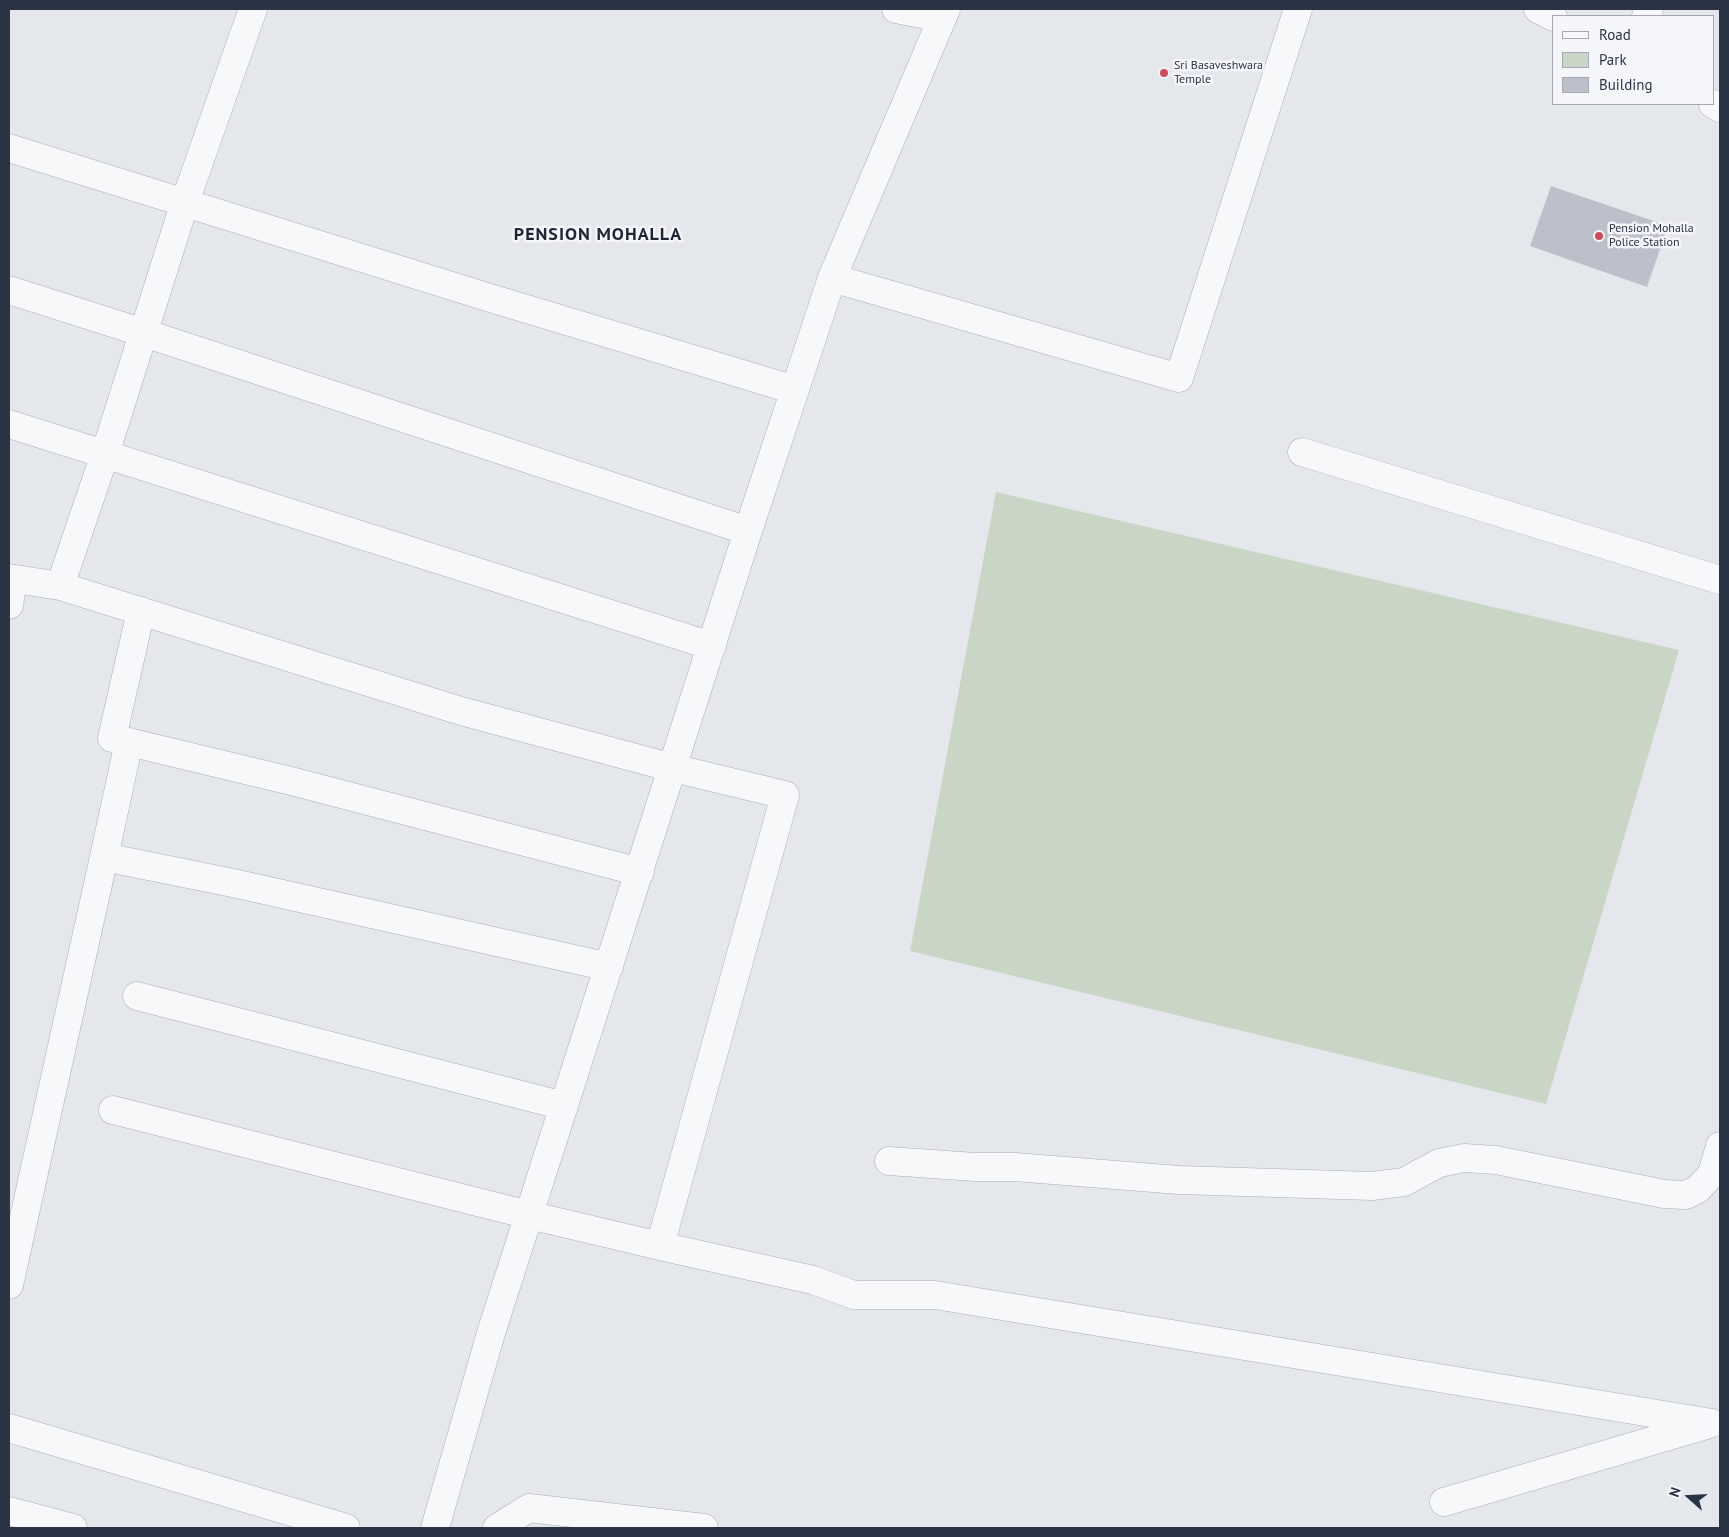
<!DOCTYPE html>
<html>
<head>
<meta charset="utf-8">
<style>
	body { margin:0 }
	#map { position:relative; width:1729px; height:1537px; overflow:hidden; background:#e4e7ec; font-family:"PT Sans",sans-serif }
	canvas { display:block }
	.frame { position:absolute; inset:0; border:10px solid #2b3445; pointer-events:none }
	.legend { position:absolute; left:1552px; top:15px; width:162px; height:90px; box-sizing:border-box; background:#f4f6f9; border:1px solid #a4a8b1; margin:0; padding:6px 9px; list-style:none; font-size:15px; color:#2b3445 }
	.legend li { display:flex; align-items:center; gap:10px; height:25px }
	.legend b { width:25px; border:1px solid #a4a8b1 }
	.north { position:absolute; left:1664px; top:1472px; width:50px; height:50px; -webkit-text-stroke:4px #f4f6f9; paint-order:stroke; rotate:289deg; font-size:14px; font-weight:700; line-height:20px; text-align:center; color:#2b3445 }
	.north::after { content:''; display:block; margin:auto; width:18px; height:22px; background:#2b3445; clip-path:polygon(50% 0,100% 100%,50% 72%,0 100%) }
</style>
</head>
<body>
<div id="map">
<canvas width="1729" height="1537"></canvas>
<div class="frame"></div>
<ul class="legend">
<li><b style="height:6px;background:#f7f8fa"></b>Road</li>
<li><b style="height:14px;background:#c9d6c5"></b>Park</li>
<li><b style="height:14px;background:#bbc0ca"></b>Building</li>
</ul>
<div class="north">N</div>
</div>
<script>
const context = document.querySelector('canvas').getContext('2d');
context.lineJoin = 'round';
function paint(path, color) {
  context.fillStyle = color;
  context.fill(path, 'evenodd');
}
function strokePath(path, color, width, dash) {
  context.strokeStyle = color;
  context.lineWidth = width;
  context.lineCap = dash ? 'butt' : 'round';
  context.setLineDash(dash || []);
  context.stroke(path);
}
function write(font, color, halo, rows, align = 'center') {
  context.font = font + ' "PT Sans",sans-serif';
  context.lineWidth = 5;
  context.setLineDash([]);
  context.textBaseline = 'middle';
  context.strokeStyle = halo;
  context.fillStyle = color;
  for (const [text, x, y, turn = 0] of rows) {
    context.save();
    context.translate(x, y);
    context.rotate((+turn || 0) * Math.PI / 180);
    context.textAlign = isNaN(turn) ? turn : align;
    if (halo) context.strokeText(text, 0, 0);
    context.fillText(text, 0, 0);
    context.restore();
  }
}
paint(new Path2D(`
	M 996,492 L 1679,650 L 1546,1104 L 910,951 Z`), '#c9d6c5');
paint(new Path2D(`
	M 1551,186 L 1668,226 L 1647,287 L 1530,246 Z`), '#bbc0ca');
const minor = new Path2D(`
	M 896,9 L 942,18
	M 1538,9 L 1553,17
	M 1646,16 L 1649,9
	M 1713,104 L 1720,108
	M 9,148 L 487,297 L 795,390
	M 832,278 L 1179,378 L 1298,9
	M 9,290 L 144,333 L 748,531
	M 9,424 L 712,646
	M 1302,452 L 1720,580
	M 9,578 L 60,586 L 461,711 L 673,768 L 785,795 L 660,1246 L 813,1280 L 854,1295 L 935,1295 L 1712,1423
	M 60,586 L 105,454 L 185,202 L 253,9
	M 9,605 L 13,579
	M 141,611 L 112,738 L 291,781 L 640,872
	M 129,742 L 104,857 L 233,883 L 609,967
	M 137,996 L 564,1106
	M 113,1110 L 529,1215 L 660,1246
	M 889,1161 L 975,1167 L 1015,1167 L 1179,1180 L 1372,1186 L 1404,1182 L 1439,1163 L 1464,1158 L 1496,1160 L 1664,1194 L 1686,1195 L 1698,1189 L 1712,1174 L 1720,1146
	M 9,1285 L 104,857
	M 9,1428 L 346,1528
	M 1444,1502 L 1706,1425
	M 9,1511 L 73,1528
	M 435,1528 L 491,1333 L 748,531 L 832,278 L 946,9
	M 497,1528 L 529,1508 L 704,1528`);
strokePath(minor, '#a9aeb7', 29);
strokePath(minor, '#f7f8fa', 28);
for (const [x, y, r, color] of [
	[1164,73,5,"#d1495b"],
	[1599,236,5,"#d1495b"]
]) {
  const dot = new Path2D();
  dot.arc(x, y, r, 0, 2 * Math.PI);
  context.fillStyle = color;
  context.fill(dot);
  strokePath(dot, '#f4f6f9', 2);
}
write('12px', '#2b3445', '#f4f6f9', [
	["Sri Basaveshwara",1174,66],
	["Temple",1174,80],
	["Pension Mohalla",1609,229],
	["Police Station",1609,243]
], 'left');
context.letterSpacing = '1px';
write('bold 18px', '#1d2536', '#f4f6f9', [
	["PENSION MOHALLA",598,235]
]);
context.letterSpacing = '0px';
</script>
</body>
</html>
